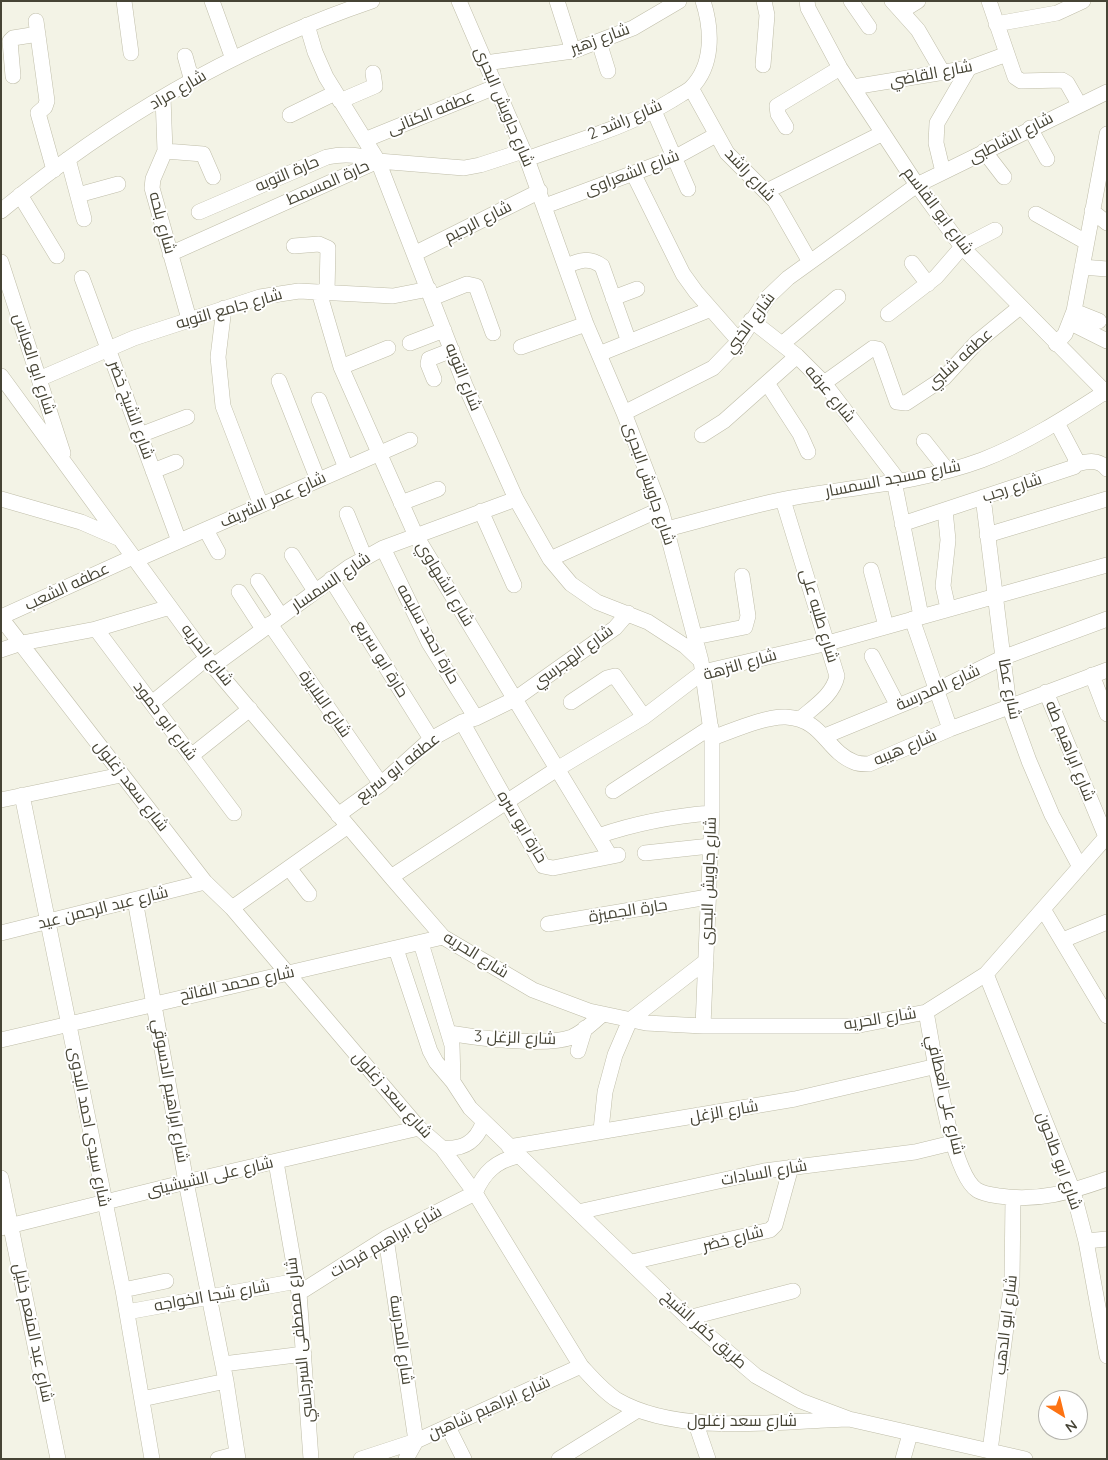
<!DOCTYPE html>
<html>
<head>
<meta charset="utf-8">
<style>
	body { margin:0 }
	#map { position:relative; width:1108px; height:1460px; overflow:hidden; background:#f3f3e6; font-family:Quicksand,sans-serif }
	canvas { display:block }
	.frame { position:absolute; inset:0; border:2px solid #464435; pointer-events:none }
	.north { position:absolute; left:1038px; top:1390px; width:50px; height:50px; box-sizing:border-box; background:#fff; border:1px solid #b5b4ae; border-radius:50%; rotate:144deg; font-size:14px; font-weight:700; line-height:20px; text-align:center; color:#464435 }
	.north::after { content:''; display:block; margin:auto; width:18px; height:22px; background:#fd7313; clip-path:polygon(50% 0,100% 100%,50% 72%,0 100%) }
</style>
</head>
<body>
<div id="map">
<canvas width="1108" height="1460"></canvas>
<div class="frame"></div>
<div class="north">N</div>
</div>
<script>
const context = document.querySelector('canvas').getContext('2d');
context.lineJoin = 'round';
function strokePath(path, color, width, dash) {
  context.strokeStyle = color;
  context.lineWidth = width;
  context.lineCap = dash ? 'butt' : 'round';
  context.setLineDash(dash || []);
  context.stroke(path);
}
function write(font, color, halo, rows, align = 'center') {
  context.font = font + ' Quicksand,Cairo,sans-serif';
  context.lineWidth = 4;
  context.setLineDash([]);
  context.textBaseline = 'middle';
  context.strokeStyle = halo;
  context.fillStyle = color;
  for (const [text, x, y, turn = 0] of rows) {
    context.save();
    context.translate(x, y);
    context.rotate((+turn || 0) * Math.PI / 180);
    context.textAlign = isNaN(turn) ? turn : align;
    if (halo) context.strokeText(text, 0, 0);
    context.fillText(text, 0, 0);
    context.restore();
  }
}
const minor = new Path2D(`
	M 124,1 L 131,53
	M 212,1 L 233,59
	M 459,1 L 527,159 L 586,324 L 624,413 L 661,509 L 701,661 L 712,738 L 712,813 L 703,1026
	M 557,1 L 573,51
	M 807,1 L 808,8 L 840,68 L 917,185 L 962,247 L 1107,394
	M 851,1 L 869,27
	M 892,1 L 918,30 L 943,73
	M 989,1 L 1015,77 L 1021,81 L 1062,80 L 1067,83 L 1079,104
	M 902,11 L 918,1
	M 36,21 L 47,101 L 45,107 L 38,113 L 54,170
	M 996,24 L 1057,13 L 1083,1
	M 307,25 L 315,52 L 326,77 L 378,161 L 465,385 L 516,499 L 550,559 L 571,584 L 597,602 L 648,622 L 685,646 L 701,661
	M 599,42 L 608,71
	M 185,56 L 192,81
	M 485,63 L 573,51 L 633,28 L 679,1
	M 763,65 L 767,15 L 764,1
	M 13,76 L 10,41 L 13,38 L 38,34
	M 853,87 L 969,68 L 1007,54
	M 691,88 L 727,153 L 775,201 L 810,262
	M 163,97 L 165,151 L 153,179 L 152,188 L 189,319
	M 340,101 L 375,86 L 373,73
	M 654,111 L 688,189
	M 290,115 L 335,93
	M 786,127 L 778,114 L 777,106 L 840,68
	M 1030,128 L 1047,159
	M 367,139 L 495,87
	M 165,151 L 203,154 L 213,177
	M 984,151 L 1004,177
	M 68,159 L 84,219
	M 527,159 C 575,141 628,127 672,100 C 678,96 686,92 691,88 C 714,65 712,29 703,1
	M 943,172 L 936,143 L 937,123 L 969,68
	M 633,173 L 683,274 L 696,292 L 739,341
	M 767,191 L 883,133
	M 20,195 L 57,256
	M 78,195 L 118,184
	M 545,206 L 674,158 L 716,135
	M 1,211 C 111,120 237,47 372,1
	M 1092,211 L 1107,223
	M 199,212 L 327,157 C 346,153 360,155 378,161
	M 1036,214 L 1086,242
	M 294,246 L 319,244 L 328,248 L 327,292
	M 416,253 L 540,191
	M 170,254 L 378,161 L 464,168 L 480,165 L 523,151
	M 1,262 L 63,453
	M 912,263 L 928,284
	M 566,266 C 580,260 589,257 602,266 L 629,342
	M 1082,267 L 1107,269
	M 82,278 L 179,541
	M 319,292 L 341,367 L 416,536 L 610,856
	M 432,298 L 467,284 L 476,286 L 493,333
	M 613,298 L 637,289
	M 224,308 L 218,357 L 223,406 L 261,505
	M 1074,311 L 1099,321
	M 888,314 L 936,277 L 962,247 L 995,230
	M 751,320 L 797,356 L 824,383 L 898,480
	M 1071,323 L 1107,341
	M 410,343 L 444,330
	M 782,344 L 838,297
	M 1056,344 L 1065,334 L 1074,311 L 1107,134
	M 521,347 L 586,324
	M 599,354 L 711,309
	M 341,367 L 388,348
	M 1,376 L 213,666 L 391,877 L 443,937 L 533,990 L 589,1011 L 646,1023 L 703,1026 L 855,1026 L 926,1012 L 986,974 L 1107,836
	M 39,379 L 134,338 L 260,297 L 299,291 L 393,296 L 429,289
	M 434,379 L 428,364 L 429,359 L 452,350
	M 279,381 L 318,480
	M 767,383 L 800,434 L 808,452
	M 824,383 L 873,348 L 878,349 L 880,354 L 897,402 L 906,403 L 944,378 L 977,342 L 1020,307
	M 319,400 L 346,468
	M 624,413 L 713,368 L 739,341 L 768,297 L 788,278 L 917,185 L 1107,92
	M 140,435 L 187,417
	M 702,435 L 724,421 L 797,356
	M 924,441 L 947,470
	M 1077,464 C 1088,461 1099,459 1107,469
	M 153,471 L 176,462
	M 894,481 L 921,616
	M 983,497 L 1009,706 L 1029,761 L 1052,815 L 1080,867
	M 1,499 L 81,522 L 118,538
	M 783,500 L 837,676 C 833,695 815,706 800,719
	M 401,503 L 438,489
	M 945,510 L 948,540 L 943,586 L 948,608
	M 481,511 L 514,585
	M 347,514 L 365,558
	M 902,524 L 1074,467 L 1076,459 L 1057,423
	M 667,529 C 706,519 745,507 785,499 C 850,487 920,483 982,460 C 1026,443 1065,418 1105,392
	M 206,530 L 218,552
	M 987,535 L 1107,499
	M 383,548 L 429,643 L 476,718
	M 292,555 L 315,591
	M 550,559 L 661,509
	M 136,560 L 410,440
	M 871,570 L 886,626
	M 331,579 L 431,739
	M 258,581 L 281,616
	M 239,592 L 263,629
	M 1,617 L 133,557
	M 1,618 L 205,882 L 232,908 L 419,1128 L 442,1148 L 475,1193 L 581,1366 C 592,1378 603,1391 617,1400 C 679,1436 779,1421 849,1419
	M 912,619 L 950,729
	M 270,624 L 381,784
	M 96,629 L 234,813
	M 695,637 L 745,627 L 748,616 L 742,576
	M 1,650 L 22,643 L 96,629 L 170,607
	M 872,656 L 898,706
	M 213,666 L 349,567 L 383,548 L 516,499
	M 1092,675 L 1107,714
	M 1046,692 L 1106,837
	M 571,702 L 607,678 L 615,676 L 644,717
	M 152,703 L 207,658
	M 462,722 L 543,866 L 553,868 L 618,855
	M 825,736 L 937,690 L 1002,658 L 1107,619
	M 712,738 C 732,731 765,716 786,717 C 823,719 826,751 854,762 C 858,764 865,764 869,764 L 950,729 L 1107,670
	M 191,756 L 250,709
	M 613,791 L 711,727
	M 22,795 L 123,1290 L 152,1459
	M 1,800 L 121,775
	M 338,815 L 381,784 L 431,739 L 462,722 L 476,718 L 515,699 L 615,628 L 628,613
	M 598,836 C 636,823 672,816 712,813
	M 645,853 L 710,846
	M 289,868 L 309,894
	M 391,877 L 557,769 L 644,717 L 703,672 L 828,643 L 1107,565
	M 135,900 L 186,1182 L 226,1381 L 238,1459
	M 232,908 L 348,826
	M 1043,909 L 1107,1016
	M 548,924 L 708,897
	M 1,933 L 205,882
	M 1063,940 L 1107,922
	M 421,943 L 452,1045 L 453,1082
	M 396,949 L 430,1051 L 436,1062 L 453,1082 L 470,1108 L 688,1318 L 756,1376 L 801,1401 L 849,1419 L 1025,1459
	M 986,974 L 1073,1191 L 1086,1241 L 1107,1356
	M 926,1012 C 933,1046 950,1173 977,1190 C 983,1194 992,1195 999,1196 C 1038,1202 1070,1192 1107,1179
	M 449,1033 C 477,1038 546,1047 572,1037 C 584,1032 593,1022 603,1014
	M 1,1040 L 443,937
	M 578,1051 L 585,1028
	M 601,1130 L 605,1092 L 615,1055 L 630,1020 L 706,961
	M 509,1147 L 795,1099 L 937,1066
	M 442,1148 C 463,1150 476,1142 483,1123
	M 276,1162 L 299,1293 L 311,1459
	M 1,1178 L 58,1459
	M 578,1212 L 764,1171 L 915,1152 L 952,1143
	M 1,1228 L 186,1182 L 419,1128
	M 1086,1241 L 1107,1239
	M 632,1262 L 770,1230 L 775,1225 L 791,1167
	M 123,1290 L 166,1281
	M 299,1293 L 386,1238 L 475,1193 C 484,1172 496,1161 518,1156
	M 127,1312 L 297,1281
	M 688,1318 L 793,1291
	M 223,1364 L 304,1354
	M 142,1399 L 226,1381
	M 696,1424 L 708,1459
	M 448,1427 L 464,1459
	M 990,1451 L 1012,1281 L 1013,1198
	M 218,1459 L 237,1454
	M 361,1459 L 416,1441 L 386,1238
	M 406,1459 L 416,1441 L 581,1366
	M 559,1459 L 638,1410
	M 903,1459 L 910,1434`);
strokePath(minor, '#bfbda8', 16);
strokePath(minor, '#fff', 15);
write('16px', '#464435', '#fff', [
	["شارع زهير",600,39,-20],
	["شارع القاضي",931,74,-11],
	["شارع مراد",178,90,-30],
	["شارع جاويش البحرى",504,107,67],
	["عطفه الكنانى",431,113,-22],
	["شارع راشد 2",625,120,-23],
	["شارع الشاطبى",1011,138,-27],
	["شارع الشعراوى",632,173,-21],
	["حارة التوبه",287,174,-23],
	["شارع راشد",750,175,47],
	["حارة المسمط",328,183,-24],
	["شارع ابو القاسم",938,211,53],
	["شارع الرحيم",478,222,-27],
	["شارع بلحه",162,223,75],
	["شارع جامع التوبه",229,309,-16],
	["شارع الخبي",750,323,-53],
	["عطفه شلبي",960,359,-42],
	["شارع ابو العباس",34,364,72],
	["شارع التوبه",463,377,68],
	["شارع عرفه",830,394,50],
	["شارع الشيخ خضر",131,410,70],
	["شارع مسجد السمسار",893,479,-11],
	["شارع جاويش البحرى",649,484,71],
	["شارع رجب",1012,488,-18],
	["شارع عمر الشريف",273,500,-24],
	["شارع السمسار",331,582,-34],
	["شارع الشهاوي",445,584,59],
	["عطفه الشعب",67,587,-25],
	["شارع طلبه على",819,616,73],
	["حارة احمد سليمه",428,634,61],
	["شارع الحريه",207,655,52],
	["شارع الهجرسي",573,657,-36],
	["حارة ابو سريع",381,659,58],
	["شارع النزهة",740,665,-16],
	["شارع المدرسة",938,688,-24],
	["شارع عطا",1009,689,79],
	["شارع البلايزة",325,704,55],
	["شارع ابو حمود",165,721,53],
	["شارع هيبه",905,748,-23],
	["شارع ابراهيم طه",1070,751,68],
	["عطفه ابو سريع",398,768,-38],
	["شارع سعد زغلول",131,786,52],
	["حارة ابو سره",522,827,59],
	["شارع جاويش البحرى",709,881,-88],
	["شارع عبد الرحمن عيد",103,908,-14],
	["حارة الجميزة",628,911,-9],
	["شارع الحريه",476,955,32],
	["شارع محمد الفاتح",237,984,-12],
	["شارع الحريه",880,1019,-9],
	["شارع الزغل 3",515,1038,2],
	["شارع ابراهيم الدسوقي",170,1091,80],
	["شارع سعد زغلول",392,1095,48],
	["شارع على العطافي",945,1095,77],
	["شارع الزغل",724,1112,-10],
	["شارع سيدى احمد البدوى",89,1127,79],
	["شارع ابو طاحون",1059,1161,70],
	["شارع السادات",764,1173,-10],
	["شارع على الشيشينى",210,1177,-13],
	["شارع خضر",733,1239,-14],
	["شارع ابراهيم فرحات",386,1242,-30],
	["شارع شجا الخواجه",212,1296,-10],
	["شارع ابو الدهب",1006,1325,-83],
	["طريق كفر الشيخ",704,1330,42],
	["شارع عبد المنعم خليل",33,1333,78],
	["شارع مصطفى السرجاسي",300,1340,-96],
	["شارع المدرسة",401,1340,82],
	["شارع ابراهيم شاهين",489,1408,-24],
	["شارع سعد زغلول",742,1421]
]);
</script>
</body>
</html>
